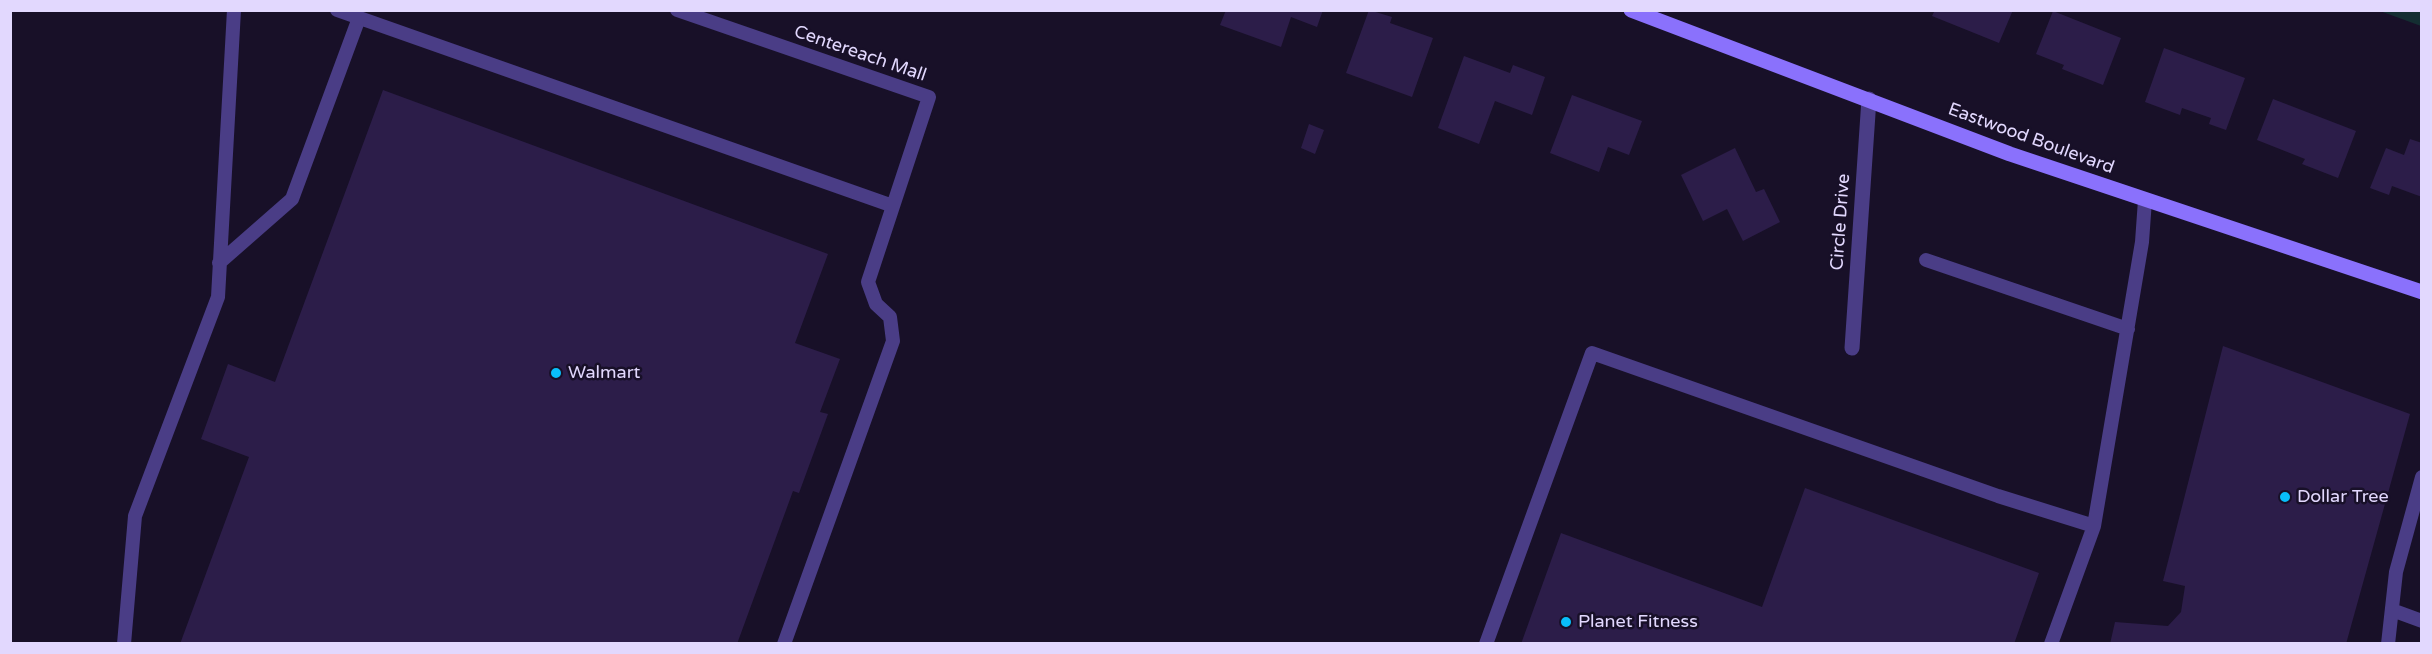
<!DOCTYPE html>
<html>
<head>
<meta charset="utf-8">
<style>
	body { margin:0 }
	#map { position:relative; width:2432px; height:654px; overflow:hidden; background:#181028; font-family:"Varela Round",sans-serif }
	canvas { display:block }
	.frame { position:absolute; inset:0; border:12px solid #e2d8fe; pointer-events:none }
</style>
</head>
<body>
<div id="map">
<canvas width="2432" height="654"></canvas>
<div class="frame"></div>
</div>
<script>
const context = document.querySelector('canvas').getContext('2d');
context.lineJoin = 'round';
function paint(path, color) {
  context.fillStyle = color;
  context.fill(path, 'evenodd');
}
function strokePath(path, color, width, dash) {
  context.strokeStyle = color;
  context.lineWidth = width;
  context.lineCap = dash ? 'butt' : 'round';
  context.setLineDash(dash || []);
  context.stroke(path);
}
function write(font, color, halo, rows, align = 'center') {
  context.font = font + ' "Varela Round",sans-serif';
  context.lineWidth = 5;
  context.setLineDash([]);
  context.textBaseline = 'middle';
  context.strokeStyle = halo;
  context.fillStyle = color;
  for (const [text, x, y, turn = 0] of rows) {
    context.save();
    context.translate(x, y);
    context.rotate((+turn || 0) * Math.PI / 180);
    context.textAlign = isNaN(turn) ? turn : align;
    if (halo) context.strokeText(text, 0, 0);
    context.fillText(text, 0, 0);
    context.restore();
  }
}
paint(new Path2D(`
	M 2380,11 L 2421,11 L 2421,26 Z`), '#142e32');
paint(new Path2D(`
	M 1226,10 L 1323,10 L 1317,27 L 1291,17 L 1281,47 L 1220,25 Z
	M 1369,10 L 1392,17 L 1390,23 L 1433,38 L 1412,97 L 1346,73 Z
	M 1935,10 L 2013,10 L 1999,43 L 1932,16 Z
	M 2053,11 L 2121,38 L 2103,85 L 2062,69 L 2064,65 L 2036,54 Z
	M 2164,48 L 2245,78 L 2226,130 L 2209,124 L 2211,118 L 2182,108 L 2180,115 L 2145,102 Z
	M 1464,56 L 1510,73 L 1513,65 L 1545,77 L 1532,115 L 1495,101 L 1479,144 L 1438,128 Z
	M 383,90 L 828,254 L 795,343 L 840,359 L 820,412 L 828,414 L 799,493 L 793,491 L 737,644 L 180,644 L 249,457 L 201,439 L 228,364 L 275,382 Z
	M 1572,95 L 1642,121 L 1629,155 L 1608,147 L 1599,172 L 1550,153 Z
	M 2273,99 L 2356,131 L 2338,178 L 2302,164 L 2305,159 L 2257,140 Z
	M 1309,124 L 1324,130 L 1315,154 L 1301,148 Z
	M 2410,139 L 2422,143 L 2422,197 L 2392,186 L 2389,195 L 2370,188 L 2386,148 L 2404,155 Z
	M 1735,148 L 1756,192 L 1764,189 L 1780,222 L 1743,241 L 1727,209 L 1703,221 L 1681,175 Z
	M 2223,346 L 2410,414 L 2346,644 L 2110,644 L 2115,622 L 2168,626 L 2181,612 L 2185,586 L 2163,581 Z
	M 1805,488 L 2039,573 L 2014,644 L 1521,644 L 1561,533 L 1762,607 Z`), '#2c1d49');
strokePath(new Path2D(`
	M 337,10 L 893,206
	M 677,10 L 929,97 L 868,282 L 876,304 L 890,317 L 893,341 L 784,644
	M 1926,260 L 2128,329
	M 219,263 L 292,199 L 359,18
	M 2392,610 L 2422,621
	M 124,644 L 135,516 L 218,297 L 234,10
	M 1486,644 L 1592,353 L 1998,496 L 2094,526
	M 2051,644 L 2094,526 L 2142,242 L 2145,200
	M 2388,644 L 2396,572 L 2422,477`), '#4a3d86', 14);
strokePath(new Path2D(`
	M 1852,348 L 1869,99`), '#4a3d86', 15);
strokePath(new Path2D(`
	M 1631,10 L 2010,154 L 2422,292`), '#8a71fc', 15);
for (const [x, y, r, color] of [
	[556,373,6,"#09befa"],
	[2285,497,6,"#09befa"],
	[1566,622,6,"#09befa"]
]) {
  const dot = new Path2D();
  dot.arc(x, y, r, 0, 2 * Math.PI);
  context.fillStyle = color;
  context.fill(dot);
  strokePath(dot, '#181028', 2);
}
write('18px', '#e2d8fe', '#181028', [
	["Centereach Mall",860,54,19],
	["Eastwood Boulevard",2031,139,20],
	["Circle Drive",1841,222,-86]
]);
write('18px', '#e2d8fe', '#181028', [
	["Walmart",568,373],
	["Dollar Tree",2297,497],
	["Planet Fitness",1578,622]
], 'left');
</script>
</body>
</html>
